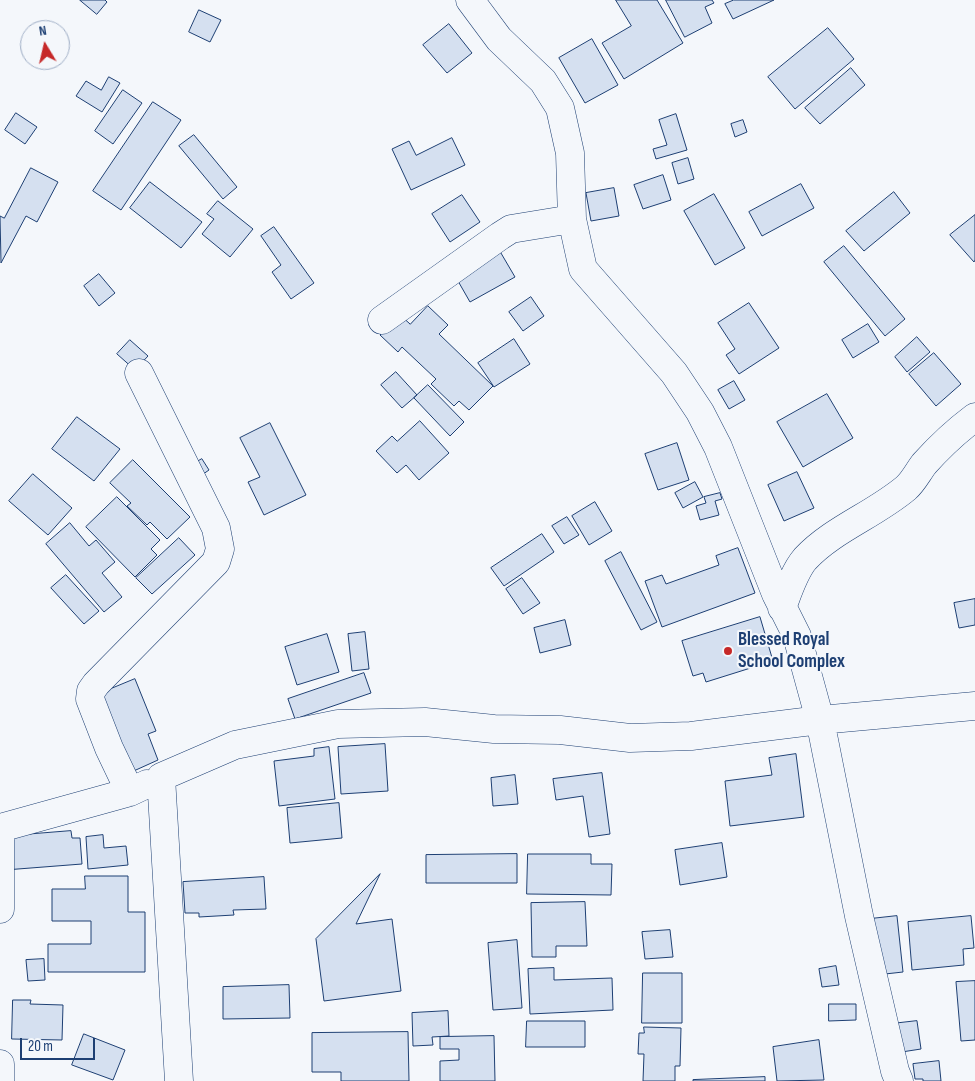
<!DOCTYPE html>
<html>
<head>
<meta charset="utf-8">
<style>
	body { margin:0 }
	#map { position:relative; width:975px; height:1081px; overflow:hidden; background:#f4f7fb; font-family:"Sofia Sans Condensed",sans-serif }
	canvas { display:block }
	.north { position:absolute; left:20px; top:20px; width:50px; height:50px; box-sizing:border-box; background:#f4f7fb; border:1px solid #9eadc5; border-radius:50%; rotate:351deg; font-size:14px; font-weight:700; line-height:20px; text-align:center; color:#1d3f73 }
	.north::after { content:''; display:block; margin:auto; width:18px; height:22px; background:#c62828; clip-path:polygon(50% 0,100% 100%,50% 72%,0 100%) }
	.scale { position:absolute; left:20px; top:1038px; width:75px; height:22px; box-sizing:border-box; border:2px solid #1d3f73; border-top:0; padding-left:6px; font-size:15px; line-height:18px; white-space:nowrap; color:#1d3f73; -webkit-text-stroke:4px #f4f7fb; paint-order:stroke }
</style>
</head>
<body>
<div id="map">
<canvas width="975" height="1081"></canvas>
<div class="north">N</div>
<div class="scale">20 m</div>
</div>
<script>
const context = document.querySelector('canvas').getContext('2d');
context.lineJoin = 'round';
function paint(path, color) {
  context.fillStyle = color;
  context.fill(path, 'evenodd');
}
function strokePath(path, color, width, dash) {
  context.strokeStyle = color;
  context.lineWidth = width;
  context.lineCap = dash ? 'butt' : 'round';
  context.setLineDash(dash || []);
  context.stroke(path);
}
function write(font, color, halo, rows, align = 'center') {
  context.font = font + ' "Sofia Sans Condensed",sans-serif';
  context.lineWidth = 4;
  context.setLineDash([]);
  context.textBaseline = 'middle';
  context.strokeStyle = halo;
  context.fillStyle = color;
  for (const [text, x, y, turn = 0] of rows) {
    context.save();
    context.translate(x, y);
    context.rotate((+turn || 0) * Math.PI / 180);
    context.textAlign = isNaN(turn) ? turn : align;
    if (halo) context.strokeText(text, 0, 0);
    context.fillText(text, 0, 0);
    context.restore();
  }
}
const building = new Path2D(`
	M 80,0 L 105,0 L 107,2 L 97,14 Z
	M 616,0 L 657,0 L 683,43 L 624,79 L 602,43 L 631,26 Z
	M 666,0 L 712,0 L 714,3 L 705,7 L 712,23 L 685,37 Z
	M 734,0 L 774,0 L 733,19 L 725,4 Z
	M 199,10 L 221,20 L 210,42 L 189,32 Z
	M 449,24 L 472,53 L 447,73 L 423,45 Z
	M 828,28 L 854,59 L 795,109 L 768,77 Z
	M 592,39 L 618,85 L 585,103 L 559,58 Z
	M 851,68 L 865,85 L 820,124 L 805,108 Z
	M 109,77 L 120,83 L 102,112 L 76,96 L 86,81 L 101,90 Z
	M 123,90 L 142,103 L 113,144 L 95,131 Z
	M 153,102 L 181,120 L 121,210 L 93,191 Z
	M 16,113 L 37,127 L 25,144 L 5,130 Z
	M 676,114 L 687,150 L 656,159 L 653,149 L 667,145 L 659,120 Z
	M 743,120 L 747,132 L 735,137 L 731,124 Z
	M 194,135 L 237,187 L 223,199 L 179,146 Z
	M 452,138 L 465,165 L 411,190 L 392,149 L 409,141 L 416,155 Z
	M 688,158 L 694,179 L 678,184 L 672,163 Z
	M 31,168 L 58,182 L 37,222 L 26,216 L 1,263 L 0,216 L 4,218 Z
	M 663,175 L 671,200 L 643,209 L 634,185 Z
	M 150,182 L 202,222 L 181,248 L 130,208 Z
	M 801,184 L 814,208 L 762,236 L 749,212 Z
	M 614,188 L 619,216 L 591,221 L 586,193 Z
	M 894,192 L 910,213 L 864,251 L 846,231 Z
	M 714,194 L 745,248 L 715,265 L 684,211 Z
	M 462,195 L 480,222 L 450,242 L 432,214 Z
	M 218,201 L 253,229 L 230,257 L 202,234 L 214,219 L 207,214 Z
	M 975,215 L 975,260 L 974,262 L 950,235 Z
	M 274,227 L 314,283 L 291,299 L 272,272 L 281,265 L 261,236 Z
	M 844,246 L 905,319 L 885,336 L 824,262 Z
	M 498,248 L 515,277 L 470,302 L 454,274 Z
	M 99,274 L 115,293 L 99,306 L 84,286 Z
	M 531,297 L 544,316 L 523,331 L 509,312 Z
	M 749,303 L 779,348 L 739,374 L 726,355 L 735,349 L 718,323 Z
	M 428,306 L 448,325 L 439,334 L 493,386 L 469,410 L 459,401 L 454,406 L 431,384 L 436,379 L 402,347 L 398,352 L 380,335 L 399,314 L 410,324 Z
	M 868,324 L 879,342 L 853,358 L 842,340 Z
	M 917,337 L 930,352 L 907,372 L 895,357 Z
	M 514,339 L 530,364 L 494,387 L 478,363 Z
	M 130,340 L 148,356 L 135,370 L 117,354 Z
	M 934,353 L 961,384 L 936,406 L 909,374 Z
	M 396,372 L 417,395 L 402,408 L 381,385 Z
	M 734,381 L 745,400 L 729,409 L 718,390 Z
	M 428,385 L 464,422 L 450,436 L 414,398 Z
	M 827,394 L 853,438 L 803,467 L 777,422 Z
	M 77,417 L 120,449 L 94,481 L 52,449 Z
	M 420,421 L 449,453 L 419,480 L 406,465 L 397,473 L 376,451 L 392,436 L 397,441 Z
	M 270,423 L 306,495 L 264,515 L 248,482 L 260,477 L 240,438 Z
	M 677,443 L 689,480 L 658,490 L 645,454 Z
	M 202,459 L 209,470 L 196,479 L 188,467 Z
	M 133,460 L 190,517 L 167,539 L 150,522 L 147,525 L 127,506 L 131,503 L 110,483 Z
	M 797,472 L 814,508 L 784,521 L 768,485 Z
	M 33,474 L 72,508 L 48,535 L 9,501 Z
	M 695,482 L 703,497 L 683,508 L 675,493 Z
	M 720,493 L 722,499 L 715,501 L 719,515 L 700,520 L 696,506 L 706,503 L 704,497 Z
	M 117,497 L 160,540 L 151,549 L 157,555 L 135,577 L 86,527 Z
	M 595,502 L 612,531 L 589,545 L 572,516 Z
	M 567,517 L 579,535 L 564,544 L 552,526 Z
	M 70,523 L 89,546 L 96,540 L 115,562 L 102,573 L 122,597 L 104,612 L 46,544 Z
	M 542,534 L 554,552 L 504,586 L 491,568 Z
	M 179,538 L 195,555 L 152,594 L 136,578 Z
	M 738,548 L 755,593 L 662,627 L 645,581 L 662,575 L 666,584 L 719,565 L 716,556 Z
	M 621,552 L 657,622 L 641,630 L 605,561 Z
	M 66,575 L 99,611 L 84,624 L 51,588 Z
	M 522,578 L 540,603 L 523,614 L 506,589 Z
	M 975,599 L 975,625 L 959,628 L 954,603 Z
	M 760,617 L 773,661 L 706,682 L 703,673 L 693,676 L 682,641 Z
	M 565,620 L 571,645 L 540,653 L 534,628 Z
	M 365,632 L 369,669 L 352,671 L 348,634 Z
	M 327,634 L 339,672 L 297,685 L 285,647 Z
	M 364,673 L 371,693 L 295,719 L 288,699 Z
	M 135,679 L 156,731 L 148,734 L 158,760 L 127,774 L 94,696 Z
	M 385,744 L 388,791 L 341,794 L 338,747 Z
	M 329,747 L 335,799 L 279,806 L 274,761 L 314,756 L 314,749 Z
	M 796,754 L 804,817 L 730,826 L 725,781 L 772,775 L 769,758 Z
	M 602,773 L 610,834 L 589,837 L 583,796 L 556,800 L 553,779 Z
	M 515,775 L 518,804 L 493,806 L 491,778 Z
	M 339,803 L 342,838 L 290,843 L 287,808 Z
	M 71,831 L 72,838 L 80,838 L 82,864 L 5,870 L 9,836 Z
	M 103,835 L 104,848 L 126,846 L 128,865 L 88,869 L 86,837 Z
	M 722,843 L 727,877 L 680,885 L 675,850 Z
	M 517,854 L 517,883 L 426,883 L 426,855 Z
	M 528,854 L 591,854 L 591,864 L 612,864 L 611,895 L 527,894 Z
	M 380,874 L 356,924 L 392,919 L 401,991 L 324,1001 L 316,939 Z
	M 85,876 L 128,876 L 128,912 L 145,912 L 145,972 L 48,972 L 48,944 L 91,944 L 91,921 L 52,921 L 52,889 L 85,889 Z
	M 264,877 L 266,909 L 233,910 L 234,915 L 199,917 L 199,913 L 185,913 L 183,882 Z
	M 585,902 L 587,946 L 556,946 L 556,957 L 532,957 L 531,903 Z
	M 897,916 L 903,972 L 876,975 L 870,919 Z
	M 971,916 L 974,948 L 963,949 L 964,965 L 912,970 L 908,922 Z
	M 670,930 L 673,957 L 645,959 L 642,932 Z
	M 517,940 L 522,1008 L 493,1010 L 488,943 Z
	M 44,959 L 45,980 L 28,981 L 26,960 Z
	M 836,966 L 839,985 L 822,987 L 819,969 Z
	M 554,968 L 554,980 L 612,978 L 613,1010 L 530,1014 L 528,969 Z
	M 643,973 L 682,973 L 682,1023 L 642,1023 Z
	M 975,981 L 975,1040 L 961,1041 L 956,982 Z
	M 289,985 L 290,1018 L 223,1019 L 223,987 Z
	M 13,1000 L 31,1000 L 30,1004 L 63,1005 L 62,1040 L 12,1039 Z
	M 829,1004 L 856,1004 L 856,1020 L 829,1021 Z
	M 448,1011 L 449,1036 L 432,1037 L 433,1045 L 413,1046 L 412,1013 Z
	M 527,1021 L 585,1021 L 585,1047 L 526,1047 Z
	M 917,1021 L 921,1049 L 895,1053 L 891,1024 Z
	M 644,1027 L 681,1028 L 680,1066 L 675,1066 L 675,1081 L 643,1081 L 644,1054 L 638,1054 L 639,1033 L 644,1033 Z
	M 408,1032 L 409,1081 L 341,1081 L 341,1072 L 312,1072 L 312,1033 Z
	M 84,1034 L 125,1050 L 113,1080 L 72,1065 Z
	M 494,1036 L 495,1081 L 440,1081 L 440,1061 L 459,1060 L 459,1049 L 440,1049 L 440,1037 Z
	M 819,1040 L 824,1080 L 777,1081 L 773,1047 Z
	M 939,1061 L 941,1081 L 923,1081 L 923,1079 L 915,1079 L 913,1064 Z
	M 765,1077 L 765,1081 L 693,1081 L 693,1080 Z`);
paint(building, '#d5e0f0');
strokePath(building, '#1d3f73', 1);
const minor = new Path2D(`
	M 470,0 L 499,39 L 543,81 L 560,108 L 570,153 L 572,219 L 583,269 L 674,373 L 700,412 L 718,447 L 776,594 L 797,636 L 820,720 L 975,706
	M 382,320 L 500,236 L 511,229 L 572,219
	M 782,608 C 788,592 794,572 805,559 C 833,529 874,515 906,488 C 913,482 918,472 924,464 C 941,445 955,432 975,417
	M 130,792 L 109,748 L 90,699 L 91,691 L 96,684 L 216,562 L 220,549 L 216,528 L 139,373
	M 0,828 L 130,792 L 147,784
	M 0,835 L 0,909
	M 0,1064 L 0,1081
	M 179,1081 L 161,777 L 235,745 L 338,724 L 425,722 L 494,729 L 560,730 L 630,738 L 691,736 L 820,720 L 859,916 L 895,1071 L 899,1081`);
strokePath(minor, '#1d3f73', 29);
strokePath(minor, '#f4f7fb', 28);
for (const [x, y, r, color] of [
	[728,651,5,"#c62828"]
]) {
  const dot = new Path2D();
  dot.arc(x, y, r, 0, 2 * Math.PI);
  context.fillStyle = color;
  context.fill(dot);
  strokePath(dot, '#f4f7fb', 2);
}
write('bold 19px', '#1d3f73', '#f4f7fb', [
	["Blessed Royal",738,640],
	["School Complex",738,662]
], 'left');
</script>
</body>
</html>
